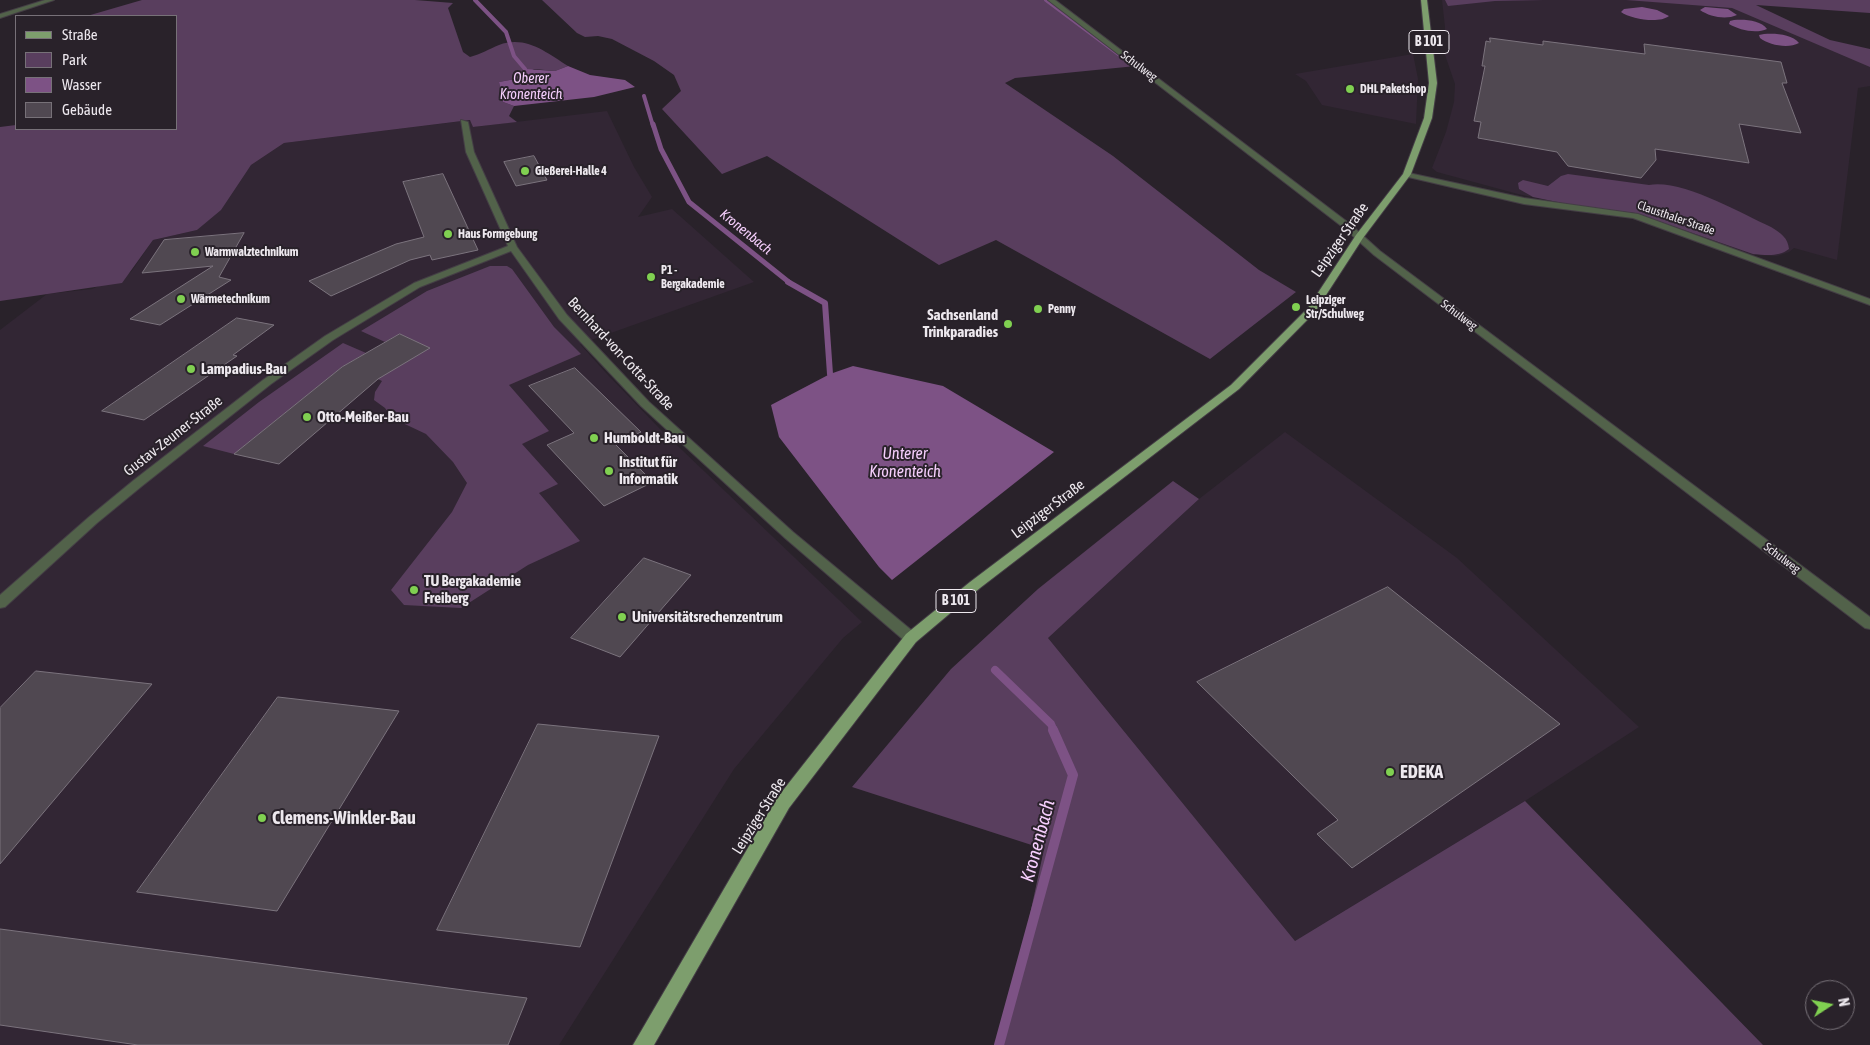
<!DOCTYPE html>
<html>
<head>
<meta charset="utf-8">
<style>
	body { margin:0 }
	#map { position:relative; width:1870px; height:1045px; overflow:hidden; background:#29222a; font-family:"Asap Condensed",sans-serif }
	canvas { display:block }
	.legend { position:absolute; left:15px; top:15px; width:162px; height:115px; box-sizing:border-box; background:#29222a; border:1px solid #777178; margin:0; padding:6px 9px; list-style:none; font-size:15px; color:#ede8ee }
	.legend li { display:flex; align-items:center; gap:10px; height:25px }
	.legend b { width:25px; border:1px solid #777178 }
	.north { position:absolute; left:1805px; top:980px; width:50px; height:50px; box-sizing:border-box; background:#29222a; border:1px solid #777178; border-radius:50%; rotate:79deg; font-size:14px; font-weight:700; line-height:20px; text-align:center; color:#ede8ee }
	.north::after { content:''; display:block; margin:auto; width:18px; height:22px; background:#80d051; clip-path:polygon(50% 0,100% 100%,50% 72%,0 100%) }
</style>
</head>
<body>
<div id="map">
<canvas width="1870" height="1045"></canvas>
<ul class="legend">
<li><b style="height:6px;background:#7d9e6d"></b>Straße</li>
<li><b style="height:14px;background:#593e5e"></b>Park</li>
<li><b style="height:14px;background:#7d5285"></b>Wasser</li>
<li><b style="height:14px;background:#504851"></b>Gebäude</li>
</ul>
<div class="north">N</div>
</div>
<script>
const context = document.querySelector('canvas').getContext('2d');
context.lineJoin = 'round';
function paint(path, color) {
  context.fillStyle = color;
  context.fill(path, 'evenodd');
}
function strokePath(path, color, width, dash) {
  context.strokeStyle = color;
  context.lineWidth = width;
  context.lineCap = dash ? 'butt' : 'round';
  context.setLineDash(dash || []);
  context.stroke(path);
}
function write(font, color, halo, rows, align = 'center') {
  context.font = font + ' "Asap Condensed",sans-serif';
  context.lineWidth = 4;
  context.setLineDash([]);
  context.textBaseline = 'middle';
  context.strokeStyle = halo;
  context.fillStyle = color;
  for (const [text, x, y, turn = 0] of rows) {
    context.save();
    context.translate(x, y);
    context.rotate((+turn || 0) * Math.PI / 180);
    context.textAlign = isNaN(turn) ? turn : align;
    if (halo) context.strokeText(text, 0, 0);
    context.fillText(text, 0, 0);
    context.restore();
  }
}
paint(new Path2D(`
	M 1442,0 L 1732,0 L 1870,61 L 1870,86 L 1858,88 L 1837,260 L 1794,248 L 1789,252 L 1777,256 L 1753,255 L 1634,213 L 1573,206 L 1518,194 L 1437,172 L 1432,168 L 1446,132 L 1454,102 L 1455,84 L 1444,52 L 1445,27 Z
	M 1413,54 L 1418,79 L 1416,124 L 1322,105 L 1306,81 L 1295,74 Z
	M 607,111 L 634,167 L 652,197 L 638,217 L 672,209 L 754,282 L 580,344 L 606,373 L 660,429 L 862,622 L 843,638 L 734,769 L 559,1045 L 0,1045 L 0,330 L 47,294 L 92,289 L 131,272 L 153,240 L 197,230 L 251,165 L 284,143 L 471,120 L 474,127 Z
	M 1285,432 L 1457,558 L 1639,727 L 1525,801 L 1295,941 L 1048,638 L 1199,499 Z`), '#322634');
paint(new Path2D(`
	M 142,0 L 415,0 L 453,3 L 448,8 L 463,52 L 470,57 C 481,54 489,49 499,45 C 526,35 547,53 568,66 L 555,71 L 534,69 L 515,79 L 499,82 L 503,102 L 514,106 L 509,116 L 517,122 L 473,127 L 470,120 L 284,143 L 251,165 L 221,210 L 197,230 L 153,240 L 122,283 L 0,301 L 0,127 L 16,125 L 16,129 L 176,129 L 176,16 L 87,16 Z
	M 542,0 L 1049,0 L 1136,66 L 1015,78 L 1005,83 L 1113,156 L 1259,270 L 1296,292 L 1210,359 L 996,240 L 939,265 L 767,156 L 722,174 L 662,109 L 681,91 L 674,75 L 654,61 L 612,39 L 598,36 L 585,37 L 577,33 Z
	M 1445,0 L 1544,0 L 1495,1 L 1448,6 Z
	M 1626,0 L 1870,0 L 1870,13 L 1756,5 L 1830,40 L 1870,49 L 1870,67 L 1732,8 Z
	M 1568,174 L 1649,185 C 1682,179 1740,213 1771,227 C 1781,233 1788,238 1789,249 C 1779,257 1766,255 1753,254 L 1635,213 L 1572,205 L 1533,197 L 1519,189 L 1518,183 L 1523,180 L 1548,186 L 1561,176 Z
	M 490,266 L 507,266 L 512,269 L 554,327 L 581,354 L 509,385 L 549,431 L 522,444 L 558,484 L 539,493 L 580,541 L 528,565 L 461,608 L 404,605 L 391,590 L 452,512 L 467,483 L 453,462 L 426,434 L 392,418 L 385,408 L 374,400 L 375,392 L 382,381 L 378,379 L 400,334 L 385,342 L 361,331 L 427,291 Z
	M 343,343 L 366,353 L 342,367 L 234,454 L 203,446 L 259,402 Z
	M 1173,481 L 1199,499 L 1048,638 L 1295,941 L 1525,801 L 1763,1045 L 1002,1045 L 1044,849 L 852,787 L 951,669 L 1038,589 Z`), '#593e5e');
paint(new Path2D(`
	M 1642,7 L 1657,10 L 1669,16 C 1659,24 1631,19 1621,12 L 1624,9 Z
	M 1705,7 L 1728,9 L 1737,15 C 1726,20 1710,17 1700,10 Z
	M 1734,20 C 1744,19 1761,20 1767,29 C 1756,34 1739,30 1729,24 L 1730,21 Z
	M 1764,34 C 1775,33 1792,34 1799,43 C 1788,49 1769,45 1760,38 L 1759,35 Z
	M 568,66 L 590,75 L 625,80 L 635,87 L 594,97 L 514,106 L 503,102 L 499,82 L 515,79 L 516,74 L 525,69 L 555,71 Z
	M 853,366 L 943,386 L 1054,452 L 892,580 L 879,567 L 779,437 L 771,405 L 830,374 Z`), '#7d5285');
strokePath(new Path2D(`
	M 475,0 L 506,32 L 514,56 L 525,69
	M 1046,0 L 1133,65
	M 644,96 L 653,126`), '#7d5285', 4);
strokePath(new Path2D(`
	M 653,124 L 661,149 L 689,202 L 790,283`), '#7d5285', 5);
strokePath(new Path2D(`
	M 788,282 L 825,303 L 830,374`), '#7d5285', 6);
strokePath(new Path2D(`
	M 995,670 L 1051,724 L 1054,731`), '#7d5285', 8);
strokePath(new Path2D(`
	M 999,1045 L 1073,775 L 1053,730`), '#7d5285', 10);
const building = new Path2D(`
	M 1490,38 L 1543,45 L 1543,41 L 1645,54 L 1644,44 L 1781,62 L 1787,83 L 1782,83 L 1801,133 L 1739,124 L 1749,163 L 1655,149 L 1656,160 L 1641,178 L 1568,166 L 1557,152 L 1478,138 L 1481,122 L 1474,121 L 1485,66 L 1482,66 L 1486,41 L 1490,42 Z
	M 534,156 L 547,180 L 516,186 L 504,162 Z
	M 443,174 L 478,250 L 432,260 L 430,255 L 410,260 L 331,296 L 309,281 L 396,244 L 424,237 L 403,182 Z
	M 244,233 L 219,277 L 231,280 L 160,325 L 130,319 L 213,266 L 142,273 L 164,240 Z
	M 237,318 L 274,325 L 233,355 L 237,356 L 144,420 L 102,411 Z
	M 400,334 L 430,348 L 378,379 L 279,464 L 234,454 L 342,367 Z
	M 575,368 L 641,432 L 615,444 L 653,482 L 604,506 L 547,445 L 574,433 L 529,386 Z
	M 644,558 L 691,575 L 620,657 L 571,638 Z
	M 1388,587 L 1560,724 L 1352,868 L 1317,834 L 1338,820 L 1197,682 Z
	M 36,671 L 152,684 L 0,864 L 0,708 Z
	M 278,697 L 399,711 L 277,911 L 137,892 Z
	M 538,724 L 659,736 L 580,947 L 437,930 Z
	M 0,929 L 471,991 L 527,998 L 508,1045 L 138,1045 L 0,1025 Z`);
paint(building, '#504851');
strokePath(building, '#7b737d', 1);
const minor = new Path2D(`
	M 45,0 L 54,0 L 0,18 L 0,14 Z
	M 1048,0 L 1055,0 L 1350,224 L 1380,251 L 1870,617 L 1870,629 L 1865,628 L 1374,255 L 1344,228 Z
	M 461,120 L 468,122 L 474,152 L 517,247 L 567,315 L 649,402 L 793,532 L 916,634 L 918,638 L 916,642 L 911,643 L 906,642 L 785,538 L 641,406 L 559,319 L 511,251 L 420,287 L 333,340 L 271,384 L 142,486 L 97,523 L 5,607 L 0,608 L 0,595 L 89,517 L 134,480 L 263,380 L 325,336 L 414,283 L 508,246 L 466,152 Z
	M 1404,172 L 1524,198 L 1638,214 L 1870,299 L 1870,305 L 1633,218 L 1524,204 L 1404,176 Z`);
const major = new Path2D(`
	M 1421,0 L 1427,0 L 1437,83 L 1432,118 L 1411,174 L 1363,238 L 1315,312 L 1239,389 L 980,588 L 916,642 L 789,808 L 654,1045 L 633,1045 L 777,798 L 906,634 L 970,582 L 1231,385 L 1308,308 L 1356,235 L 1403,174 L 1424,118 L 1429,83 Z`);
strokePath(minor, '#443e45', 2);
strokePath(major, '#443e45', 2);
paint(minor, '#52624a');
paint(major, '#7d9e6d');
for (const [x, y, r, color] of [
	[1350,89,5,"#80d051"],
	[525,171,5,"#80d051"],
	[448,234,5,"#80d051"],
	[195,252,5,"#80d051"],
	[651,277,5,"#80d051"],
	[181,299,5,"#80d051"],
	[1296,307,5,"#80d051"],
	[1038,309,5,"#80d051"],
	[1008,324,5,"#80d051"],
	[191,369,5,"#80d051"],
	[307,417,5,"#80d051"],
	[594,438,5,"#80d051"],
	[609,471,5,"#80d051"],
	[414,590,5,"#80d051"],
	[622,617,5,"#80d051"],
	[1390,772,5,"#80d051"],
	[262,818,5,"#80d051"]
]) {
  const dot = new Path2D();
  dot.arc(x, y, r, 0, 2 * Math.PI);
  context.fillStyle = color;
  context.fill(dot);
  strokePath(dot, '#29222a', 2);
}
write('12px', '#ede8ee', '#29222a', [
	["Schulweg",1139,66,37],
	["Clausthaler Straße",1676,218,19],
	["Schulweg",1459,315,37],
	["Schulweg",1782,558,37]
]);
write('bold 12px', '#ede8ee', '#29222a', [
	["DHL Paketshop",1360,89],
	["Gießerei-Halle 4",535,171],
	["Haus Formgebung",458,234],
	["Warmwalztechnikum",205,252],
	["P1 -",661,270],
	["Bergakademie",661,284],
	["Wärmetechnikum",191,299],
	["Leipziger",1306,300],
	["Str/Schulweg",1306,314],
	["Penny",1048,309]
], 'left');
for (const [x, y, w] of [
	[1429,42,40],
	[956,601,40]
]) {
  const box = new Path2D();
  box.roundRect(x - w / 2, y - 11.5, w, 23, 4);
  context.fillStyle = '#29222a';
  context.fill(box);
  strokePath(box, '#ede8ee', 1);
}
write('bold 14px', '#ede8ee', null, [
	["B 101",1429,42],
	["B 101",956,601]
]);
write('italic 14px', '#f6cffd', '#29222a', [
	["Oberer",531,79],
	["Kronenteich",531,95],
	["Kronenbach",746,232,39]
]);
write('15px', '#ede8ee', '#29222a', [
	["Leipziger Straße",1340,240,-55],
	["Bernhard-von-Cotta-Straße",621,354,47],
	["Gustav-Zeuner-Straße",173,436,-38],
	["Leipziger Straße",1048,509,-37],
	["Leipziger Straße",759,816,-58]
]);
write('bold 15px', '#ede8ee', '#29222a', [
	["Sachsenland",998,315,"right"],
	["Trinkparadies",998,332,"right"],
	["Lampadius-Bau",201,369],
	["Otto-Meißer-Bau",317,417],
	["Humboldt-Bau",604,438],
	["Institut für",619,462],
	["Informatik",619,479],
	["TU Bergakademie",424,581],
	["Freiberg",424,598],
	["Universitätsrechenzentrum",632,617]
], 'left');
write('italic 16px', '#f6cffd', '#29222a', [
	["Unterer",905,454],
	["Kronenteich",905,472]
]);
write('bold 18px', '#ede8ee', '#29222a', [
	["EDEKA",1400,772],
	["Clemens-Winkler-Bau",272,818]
], 'left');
write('italic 19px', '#f6cffd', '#29222a', [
	["Kronenbach",1038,841,-75]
]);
</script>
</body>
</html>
